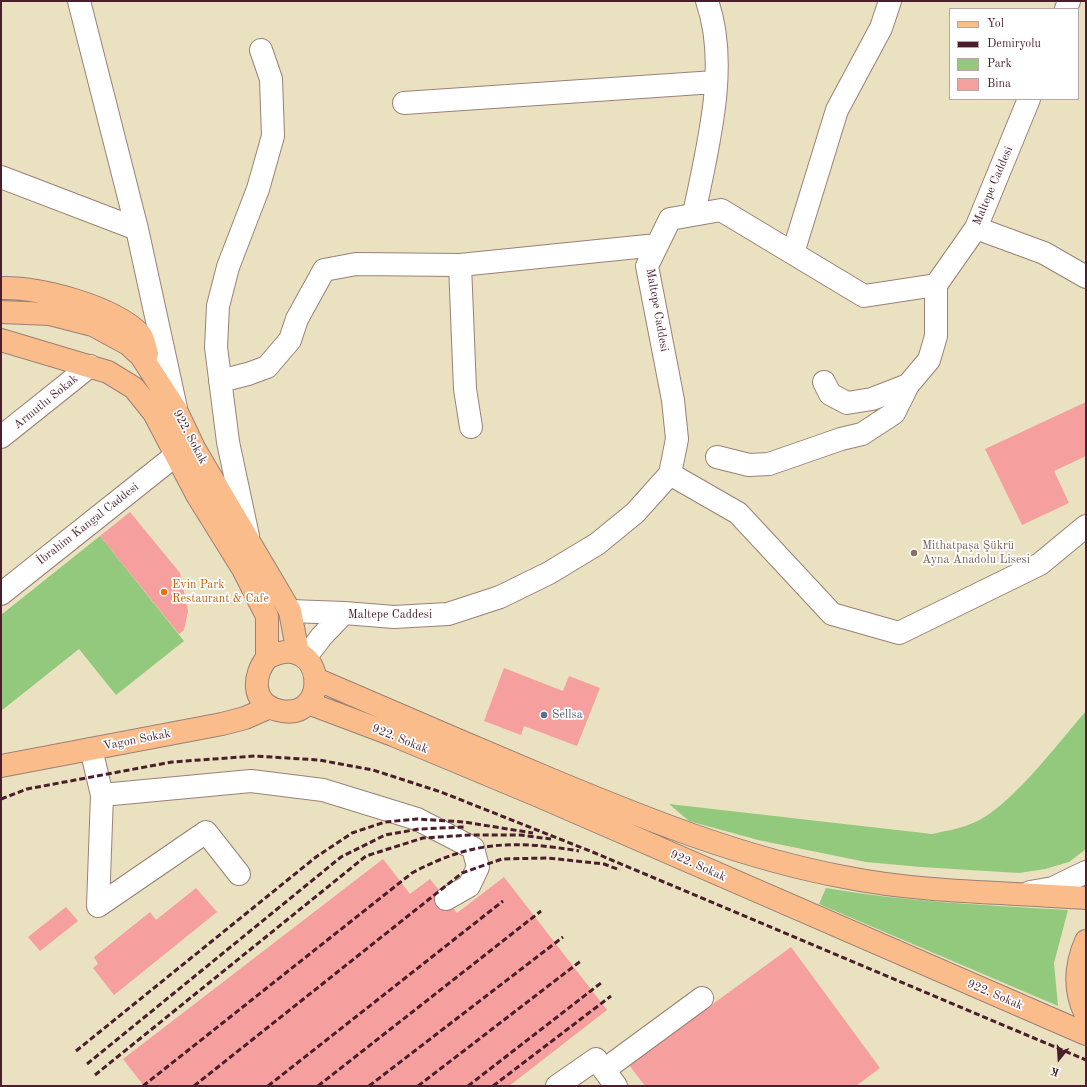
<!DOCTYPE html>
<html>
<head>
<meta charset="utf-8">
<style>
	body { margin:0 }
	#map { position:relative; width:1087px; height:1087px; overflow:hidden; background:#eae1c0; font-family:"Old Standard TT",serif }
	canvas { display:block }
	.frame { position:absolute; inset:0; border:2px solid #4a1f2b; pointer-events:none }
	.legend { position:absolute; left:949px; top:8px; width:130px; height:92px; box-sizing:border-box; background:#fff; border:1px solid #b7a5aa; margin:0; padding:5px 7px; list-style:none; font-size:12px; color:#4a1f2b }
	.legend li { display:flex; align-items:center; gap:8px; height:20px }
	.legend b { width:20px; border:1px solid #b7a5aa }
	.north { position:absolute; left:1039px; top:1039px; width:40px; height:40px; -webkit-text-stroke:3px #fff; paint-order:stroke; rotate:198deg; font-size:11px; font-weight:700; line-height:16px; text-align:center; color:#4a1f2b }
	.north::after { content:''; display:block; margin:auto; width:14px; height:18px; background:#4a1f2b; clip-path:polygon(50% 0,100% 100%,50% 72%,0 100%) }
</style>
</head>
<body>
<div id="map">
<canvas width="1087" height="1087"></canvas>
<div class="frame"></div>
<ul class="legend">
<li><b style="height:5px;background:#f9bc8a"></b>Yol</li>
<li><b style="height:5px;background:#4a1f2b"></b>Demiryolu</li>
<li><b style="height:11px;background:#92c97c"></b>Park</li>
<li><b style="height:11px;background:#f59f9e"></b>Bina</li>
</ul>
<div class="north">K</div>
</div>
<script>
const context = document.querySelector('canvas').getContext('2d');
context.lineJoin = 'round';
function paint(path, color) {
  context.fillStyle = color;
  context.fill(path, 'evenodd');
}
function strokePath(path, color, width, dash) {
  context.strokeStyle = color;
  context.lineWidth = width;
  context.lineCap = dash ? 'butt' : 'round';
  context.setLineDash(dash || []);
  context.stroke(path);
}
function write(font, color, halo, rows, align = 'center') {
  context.font = font + ' "Old Standard TT",serif';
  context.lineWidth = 3.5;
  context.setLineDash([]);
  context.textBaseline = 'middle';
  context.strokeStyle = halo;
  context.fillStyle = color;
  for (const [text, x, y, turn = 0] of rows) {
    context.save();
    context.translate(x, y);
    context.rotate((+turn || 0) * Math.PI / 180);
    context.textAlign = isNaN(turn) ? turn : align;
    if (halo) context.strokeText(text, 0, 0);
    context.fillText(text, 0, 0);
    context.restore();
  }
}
paint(new Path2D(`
	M 100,536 L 184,641 L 116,695 L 79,649 L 1,711 L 1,615 Z
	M 1086,711 L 1086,849 L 1069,862 L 1045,869 L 1019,873 L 921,867 L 866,862 L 758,840 L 689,821 L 669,804 L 932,834 C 945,831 960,829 973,823 C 1009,809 1059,742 1086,711 Z
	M 826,888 C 906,902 987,905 1068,910 L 1054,963 L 1058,1006 L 819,904 Z`), '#92c97c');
paint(new Path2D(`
	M 1086,402 L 1086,456 L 1054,471 L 1069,503 L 1022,525 L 985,449 Z
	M 130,512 L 180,573 L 188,611 L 184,630 L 179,634 L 100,536 Z
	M 504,668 L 563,691 L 569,676 L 600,688 L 577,746 L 524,726 L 521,735 L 484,721 Z
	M 383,859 L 410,894 L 430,879 L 457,913 L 504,877 L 607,1010 L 509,1086 L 144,1086 L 123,1059 Z
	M 196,888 L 217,912 L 114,995 L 93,968 L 98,964 L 94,957 L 150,912 L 156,920 Z
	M 66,907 L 78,921 L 40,951 L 28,937 Z
	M 791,947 L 880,1068 L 856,1086 L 645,1086 L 629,1065 Z`), '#f59f9e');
const minor = new Path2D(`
	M 79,1 L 137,229 L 176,408
	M 1066,9 L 1069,1
	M 404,103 L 715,82
	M 1,177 L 137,229
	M 694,214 C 707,149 730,66 707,1
	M 976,228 L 1044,253 L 1086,277
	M 793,253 L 837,110 L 881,28 L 890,1
	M 460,265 L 465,389 L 471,427
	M 220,381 L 248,374 L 267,367 L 290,340 L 297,319 L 324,270 L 356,264 L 460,265 L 657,245
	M 824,382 L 830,394 L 847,403 L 872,399 L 908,385 L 929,360 L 936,336 L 936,285
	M 1,437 L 90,366
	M 717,457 L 749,465 L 769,464 L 841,439 L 862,434 L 894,413 L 908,385
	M 670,474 L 738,513 L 832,614 L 899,633 L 1040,564 L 1086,526
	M 248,536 L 228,442 L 216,347 L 218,306 L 228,267 L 258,189 L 273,136 L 271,79 L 261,50
	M 1,594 L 176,455
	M 290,611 L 344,613
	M 305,658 L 322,636 L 344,613 L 394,617 L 448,614 L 500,597 L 549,573 L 597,544 L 635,513 L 670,474 L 677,439 L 673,400 L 647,266 L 670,219 L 721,210 L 864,296 L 936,285 L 976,228 L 1029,99
	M 91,749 L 102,795 L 98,906 L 206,832 L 239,874
	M 102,795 L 251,781 L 323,790 L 417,819 L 473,848 L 478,867 L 469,886 L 446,899
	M 1030,892 L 1053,888 L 1086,872
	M 604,1070 L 702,998
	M 557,1086 L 596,1059 L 616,1086`);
const major = new Path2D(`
	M 1,288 C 40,287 112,306 140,334 C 144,338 145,348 147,354
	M 1,312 L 50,314 L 93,325 L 128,344 L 141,356 L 176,410 L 194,448 L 290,611 L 298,654
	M 1,340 L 108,372 L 134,388 L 154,413 L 197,495 L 243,569 L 267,616 L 267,658 C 253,675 251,703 277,710 C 333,725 326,627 267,658
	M 316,679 C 395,713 473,747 552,780 C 646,819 742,858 844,877 C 923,893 1006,892 1086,898
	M 308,703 L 393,735 L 539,796 L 1086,1034
	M 1,766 L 222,724 L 245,718 L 270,707
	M 1086,941 C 1075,966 1074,991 1086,1015`);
strokePath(minor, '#9a8076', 24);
strokePath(major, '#9a8076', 24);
strokePath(minor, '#fff', 22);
strokePath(major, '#f9bc8a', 22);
strokePath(new Path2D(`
	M 1,799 L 27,789 L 172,762 L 255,756 L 319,760 L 373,770 L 441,792 L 595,853 L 1086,1060
	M 76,1051 L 316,857 L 352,833 L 385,822 L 417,819 L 464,822 L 533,833
	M 87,1064 L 341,857 L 385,835 L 419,829 L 465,827
	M 95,1075 L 366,856 L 423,838 L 470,835 L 520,835 L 551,839
	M 143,1086 L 412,873 C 471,841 514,840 579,851
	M 194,1086 L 462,873 L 502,859 L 548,858 L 604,864 L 620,870
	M 268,1086 L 503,901
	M 318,1086 L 541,911
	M 369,1086 L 563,937
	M 418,1086 L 582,960
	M 468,1086 L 601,983
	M 493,1086 L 611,996`), '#4a1f2b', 3, [6, 3]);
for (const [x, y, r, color] of [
	[914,553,4,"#8d6e63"],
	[164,592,4,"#e8710a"],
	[544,715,4,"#5c6f8a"]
]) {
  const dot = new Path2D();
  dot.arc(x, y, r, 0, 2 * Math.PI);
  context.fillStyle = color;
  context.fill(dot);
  strokePath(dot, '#fff', 1.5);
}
write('12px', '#4a1f2b', '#fff', [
	["Maltepe Caddesi",993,186,-67],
	["Maltepe Caddesi",657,310,80],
	["Armutlu Sokak",46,402,-39],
	["922. Sokak",190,437,62],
	["İbrahim Kangal Caddesi",88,524,-38],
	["Maltepe Caddesi",390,615],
	["922. Sokak",400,739,22],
	["Vagon Sokak",137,740,-11],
	["922. Sokak",698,866,24],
	["922. Sokak",995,995,23]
]);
write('12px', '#785e54', '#fff', [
	["Mithatpaşa Şükrü",922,546],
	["Ayna Anadolu Lisesi",922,560]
], 'left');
write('12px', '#c56008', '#fff', [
	["Evin Park",172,585],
	["Restaurant & Cafe",172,599]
], 'left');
write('12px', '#4e5e75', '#fff', [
	["Sellsa",552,715]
], 'left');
</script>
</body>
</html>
